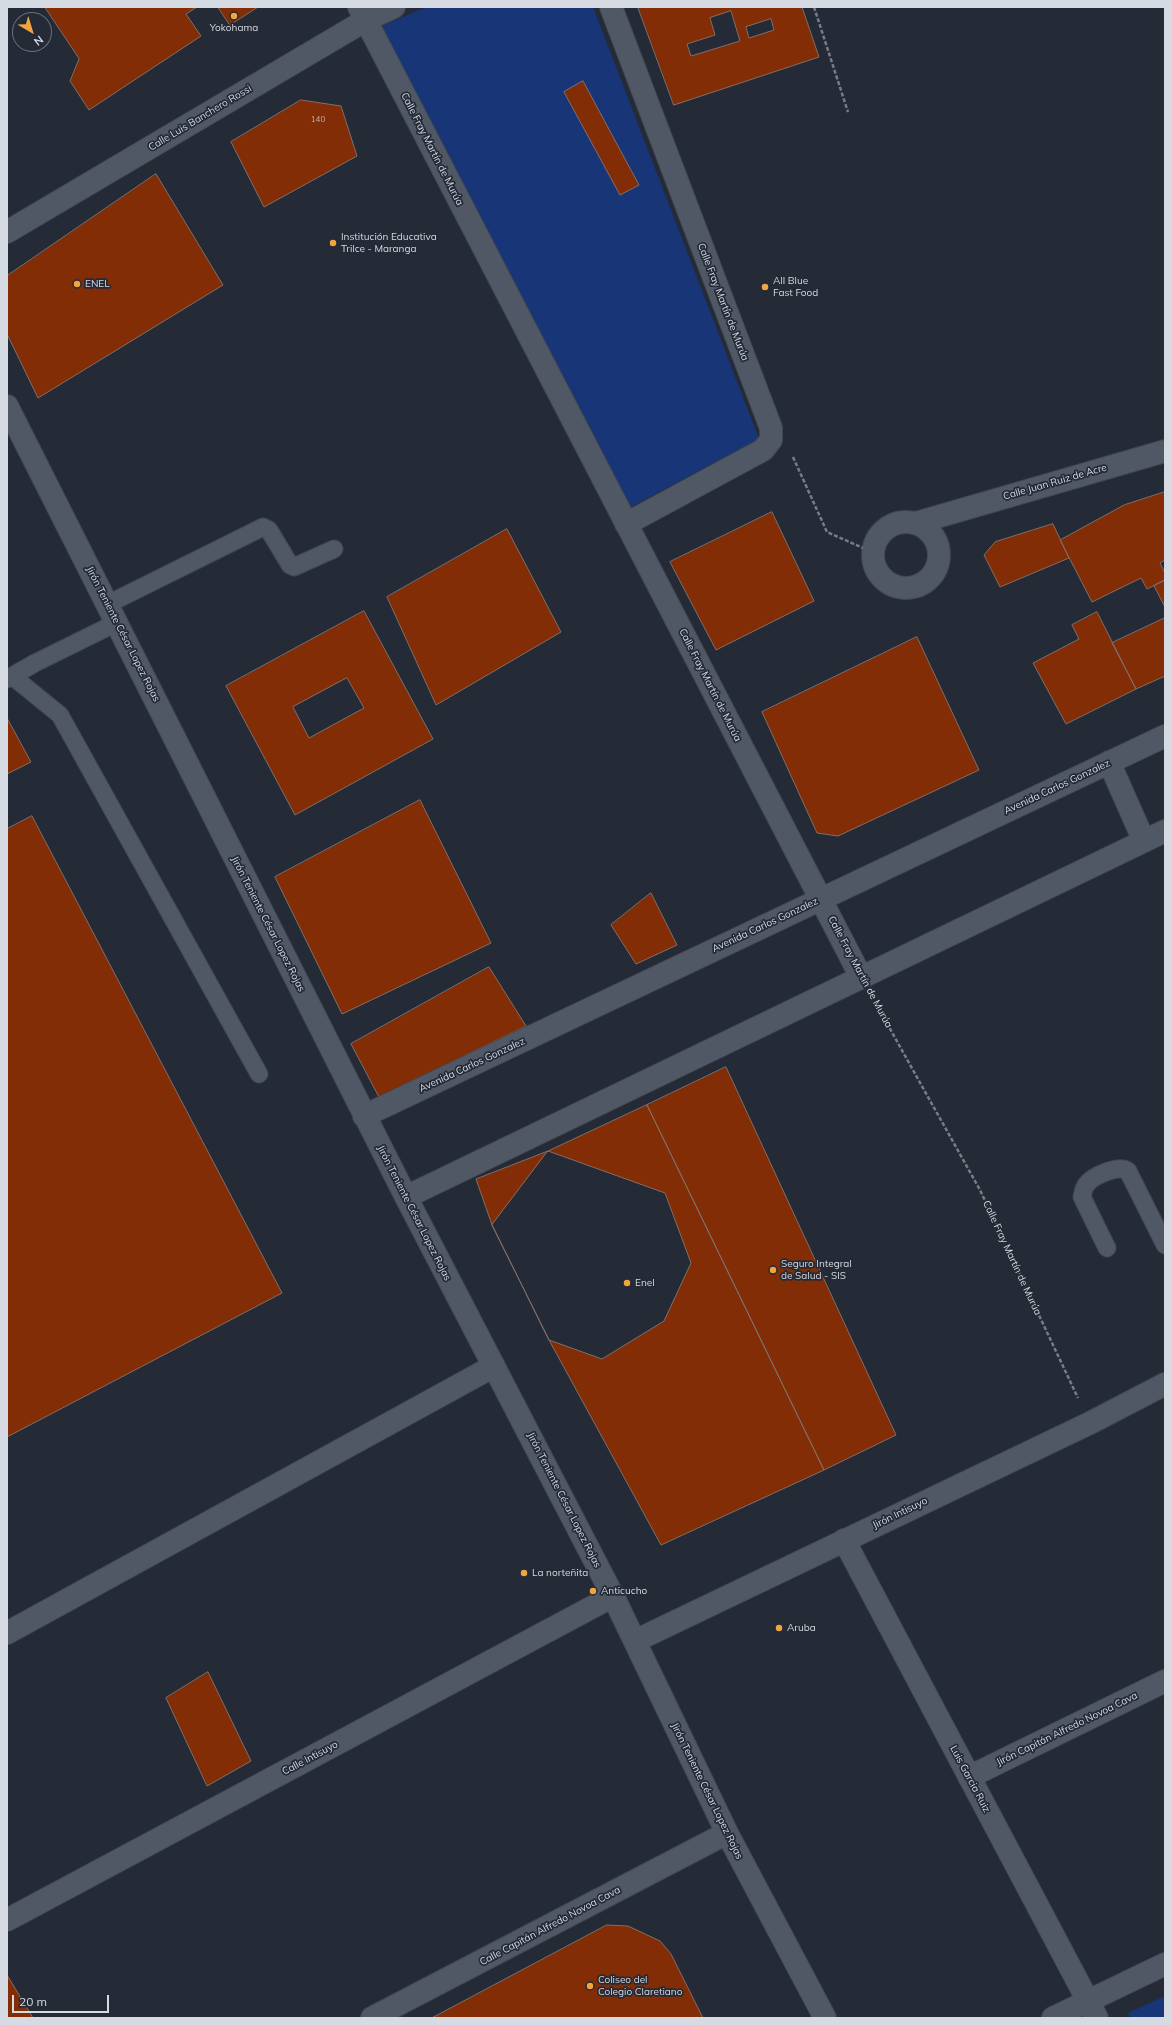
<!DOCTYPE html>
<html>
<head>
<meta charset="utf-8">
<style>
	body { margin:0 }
	#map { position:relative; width:1172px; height:2025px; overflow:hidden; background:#242a36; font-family:Mulish,sans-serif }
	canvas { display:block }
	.frame { position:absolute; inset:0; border:8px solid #d6dae2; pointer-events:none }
	.north { position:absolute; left:12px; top:12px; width:40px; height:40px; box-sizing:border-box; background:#242a36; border:1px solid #6b707b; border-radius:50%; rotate:142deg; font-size:11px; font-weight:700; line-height:16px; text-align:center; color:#d6dae2 }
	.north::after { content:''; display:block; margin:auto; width:14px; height:18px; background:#f1a540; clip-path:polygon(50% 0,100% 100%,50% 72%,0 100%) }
	.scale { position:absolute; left:12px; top:1995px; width:97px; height:18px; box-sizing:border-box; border:2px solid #d6dae2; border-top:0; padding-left:5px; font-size:12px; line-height:14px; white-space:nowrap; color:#d6dae2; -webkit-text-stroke:3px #242a36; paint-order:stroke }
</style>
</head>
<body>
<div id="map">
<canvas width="1172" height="2025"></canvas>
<div class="frame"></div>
<div class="north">N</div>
<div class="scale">20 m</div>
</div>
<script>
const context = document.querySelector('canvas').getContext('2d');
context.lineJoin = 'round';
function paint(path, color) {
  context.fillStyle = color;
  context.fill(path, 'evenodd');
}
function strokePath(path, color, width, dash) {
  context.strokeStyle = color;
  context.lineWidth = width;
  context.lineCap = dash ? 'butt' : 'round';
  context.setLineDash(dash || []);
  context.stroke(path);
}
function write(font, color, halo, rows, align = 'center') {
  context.font = font + ' Mulish,sans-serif';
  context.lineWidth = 3.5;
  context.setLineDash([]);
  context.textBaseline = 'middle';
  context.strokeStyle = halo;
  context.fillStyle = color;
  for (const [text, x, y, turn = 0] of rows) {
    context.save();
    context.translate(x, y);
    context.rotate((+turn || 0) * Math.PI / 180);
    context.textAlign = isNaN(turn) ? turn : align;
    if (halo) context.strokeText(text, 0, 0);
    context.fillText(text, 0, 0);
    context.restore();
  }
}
paint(new Path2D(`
	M 426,7 L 593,7 L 759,439 L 629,508 L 380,27 Z
	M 1165,1996 L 1165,2018 L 1131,2018 L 1128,2013 Z`), '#183677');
const building = new Path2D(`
	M 45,7 L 197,7 L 186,14 L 201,36 L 89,110 L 70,81 L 79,59 Z
	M 218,7 L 258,7 L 230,25 Z
	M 638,7 L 802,7 L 819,57 L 674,105 ZM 731,11 L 740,41 L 691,56 L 687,44 L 715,35 L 710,18 ZM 771,19 L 774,30 L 749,38 L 746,27 Z
	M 583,81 L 639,185 L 620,195 L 564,92 Z
	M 301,100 L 341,106 L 357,156 L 264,207 L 231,142 Z
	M 156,174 L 223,285 L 38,398 L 7,334 L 7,276 Z
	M 1165,492 L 1165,560 L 1160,563 L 1165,573 L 1165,580 L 1147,589 L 1141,578 L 1092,602 L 1060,540 L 1124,505 Z
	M 772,512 L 814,601 L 716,650 L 670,562 Z
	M 1053,524 L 1069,558 L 1000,587 L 984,555 L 995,542 Z
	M 507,529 L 561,632 L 436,705 L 387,597 Z
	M 1165,580 L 1165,607 L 1154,586 Z
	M 364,611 L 433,739 L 295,815 L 226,686 ZM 347,678 L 364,708 L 309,738 L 293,707 Z
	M 1097,612 L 1136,689 L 1066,724 L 1033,663 L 1079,639 L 1072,625 Z
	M 1165,618 L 1165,676 L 1136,689 L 1112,643 Z
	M 917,637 L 979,770 L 838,836 L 817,833 L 762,712 Z
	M 7,718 L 31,762 L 7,774 Z
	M 420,800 L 491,943 L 342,1014 L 275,877 Z
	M 32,816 L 282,1293 L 7,1437 L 7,829 Z
	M 651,893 L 677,945 L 636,964 L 611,925 Z
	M 489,967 L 526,1026 L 379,1097 L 351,1044 Z
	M 726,1067 L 896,1435 L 824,1470 L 647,1105 Z
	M 647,1105 L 824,1470 L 661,1545 L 549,1340 L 492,1225 L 476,1179 L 548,1151 Z
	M 548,1151 L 665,1193 L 691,1263 L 664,1321 L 602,1359 L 549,1340 L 492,1225 Z
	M 208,1672 L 251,1761 L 207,1786 L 166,1698 Z
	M 607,1925 L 628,1926 L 660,1941 L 671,1954 L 703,2018 L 432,2018 Z
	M 7,1975 L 33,2018 L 7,2018 Z`);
paint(building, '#822d06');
strokePath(building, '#806f69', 1);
const service = new Path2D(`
	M 108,604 L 263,527 L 269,530 L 290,565 L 294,567 L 334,549
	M 12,676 L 60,715 L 259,1074
	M 7,679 L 35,663 L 118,622
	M 1107,1248 L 1082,1197 C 1083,1193 1083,1189 1086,1185 C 1092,1176 1119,1164 1128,1171 L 1165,1245`);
const minor = new Path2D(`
	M 359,7 L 861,977
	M 611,7 L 771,428 L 771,440 L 763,450 L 626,524
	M 7,232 L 366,20 L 394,7
	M 7,406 L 406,1197 L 613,1596 L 727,1833 L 825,2018
	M873 555a33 33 0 1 1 66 0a33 33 0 1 1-66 0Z
	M 916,523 L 1165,451
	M 1109,762 L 1144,841
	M 364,1116 L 1165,736
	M 406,1197 L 1165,831
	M 844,1540 L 1097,2018
	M 7,1633 L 494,1366
	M 635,1641 L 1090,1423 L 1165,1384
	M 969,1777 L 1165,1681
	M 7,1920 L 613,1596
	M 372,2018 L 727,1833
	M 1053,2018 L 1165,1964`);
strokePath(service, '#414750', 19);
strokePath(minor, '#414750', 24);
strokePath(new Path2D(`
	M 814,7 L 848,112
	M 793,457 L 827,532 L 872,552
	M 875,1002 L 980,1190 L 1078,1398`), '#777c86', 2.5, [4, 2]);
strokePath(service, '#515865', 17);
strokePath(minor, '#515865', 22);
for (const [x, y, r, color] of [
	[234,16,4,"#f1a540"],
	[333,243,4,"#f1a540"],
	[77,284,4,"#f1a540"],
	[765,287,4,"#f1a540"],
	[773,1270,4,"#f1a540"],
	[627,1283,4,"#f1a540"],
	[524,1573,4,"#f1a540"],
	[593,1591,4,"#f1a540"],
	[779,1628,4,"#f1a540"],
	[590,1986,4,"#f1a540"]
]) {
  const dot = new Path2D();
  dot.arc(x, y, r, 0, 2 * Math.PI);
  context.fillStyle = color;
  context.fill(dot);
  strokePath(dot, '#242a36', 1.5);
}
write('8px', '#c1afab', null, [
	["140",318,120]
]);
write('10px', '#d6dae2', '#242a36', [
	["Yokohama",234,28,"center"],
	["Institución Educativa",341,237],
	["Trilce - Maranga",341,249],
	["All Blue",773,281],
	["Fast Food",773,293],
	["ENEL",85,284],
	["Seguro Integral",781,1264],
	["de Salud - SIS",781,1276],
	["Enel",635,1283],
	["La norteñita",532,1573],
	["Anticucho",601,1591],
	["Aruba",787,1628],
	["Coliseo del",598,1980],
	["Colegio Claretiano",598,1992]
], 'left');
write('10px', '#d6dae2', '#242a36', [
	["Calle Luis Banchero Rossi",200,118,-31],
	["Calle Fray Martín de Murúa",432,149,63],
	["Calle Fray Martín de Murúa",723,302,69],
	["Calle Juan Ruiz de Acre",1055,482,-16],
	["Jirón Teniente César Lopez Rojas",123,634,63],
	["Calle Fray Martín de Murúa",710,685,63],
	["Avenida Carlos Gonzalez",1057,787,-25],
	["Jirón Teniente César Lopez Rojas",268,924,63],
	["Avenida Carlos Gonzalez",765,925,-25],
	["Calle Fray Martín de Murúa",860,972,62],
	["Avenida Carlos Gonzalez",472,1065,-25],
	["Jirón Teniente César Lopez Rojas",414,1213,63],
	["Calle Fray Martín de Murúa",1012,1258,65],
	["Jirón Teniente César Lopez Rojas",564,1500,63],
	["Jirón Intisuyo",900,1513,-26],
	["Jirón Capitán Alfredo Novoa Cava",1067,1729,-26],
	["Calle Intisuyo",310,1758,-28],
	["Luis Garcia Ruiz",970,1779,62],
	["Jirón Teniente César Lopez Rojas",707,1791,64],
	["Calle Capitán Alfredo Novoa Cava",550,1926,-28]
]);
</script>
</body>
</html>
